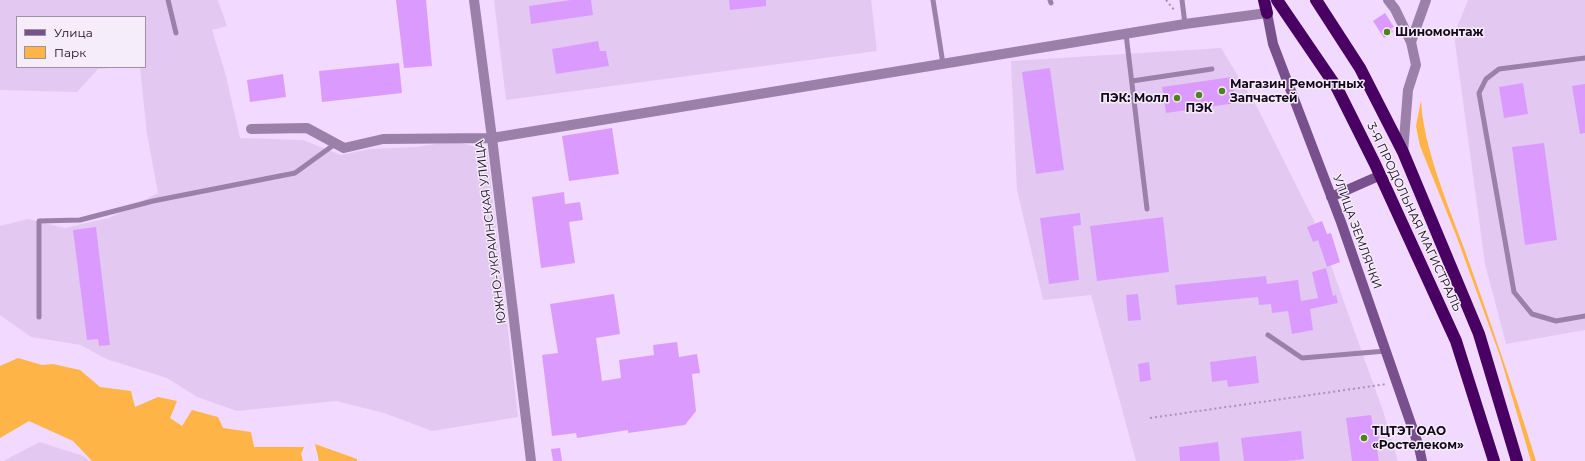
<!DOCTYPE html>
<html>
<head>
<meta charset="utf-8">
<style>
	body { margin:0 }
	#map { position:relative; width:1585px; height:461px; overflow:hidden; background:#f1d9ff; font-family:Montserrat,sans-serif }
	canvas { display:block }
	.legend { position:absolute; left:16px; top:16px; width:130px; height:52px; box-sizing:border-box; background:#f5edfa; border:1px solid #9b91a1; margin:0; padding:5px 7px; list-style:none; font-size:12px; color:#14061b }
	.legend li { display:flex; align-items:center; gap:8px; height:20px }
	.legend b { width:20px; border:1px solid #9b91a1 }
</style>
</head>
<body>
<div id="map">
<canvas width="1585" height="461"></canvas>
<ul class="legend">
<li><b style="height:5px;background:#77508d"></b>Улица</li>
<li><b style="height:11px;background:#feb447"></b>Парк</li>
</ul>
</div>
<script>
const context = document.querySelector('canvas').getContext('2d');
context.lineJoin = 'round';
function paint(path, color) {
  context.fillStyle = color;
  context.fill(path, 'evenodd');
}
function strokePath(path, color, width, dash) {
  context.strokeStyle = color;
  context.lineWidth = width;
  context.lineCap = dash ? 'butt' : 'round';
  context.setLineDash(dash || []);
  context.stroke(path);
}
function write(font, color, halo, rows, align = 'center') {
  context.font = font + ' Montserrat,sans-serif';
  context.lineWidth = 3;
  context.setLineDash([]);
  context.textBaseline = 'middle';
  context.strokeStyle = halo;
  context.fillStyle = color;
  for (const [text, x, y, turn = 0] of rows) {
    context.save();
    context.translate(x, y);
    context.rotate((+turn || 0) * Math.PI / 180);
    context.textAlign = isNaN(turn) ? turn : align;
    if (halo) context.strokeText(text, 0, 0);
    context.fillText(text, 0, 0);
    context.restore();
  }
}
paint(new Path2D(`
	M 0,0 L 218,0 L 227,26 L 212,30 L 226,76 L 240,138 L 303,140 L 341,155 L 370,149 L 416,147 L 455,141 L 487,150 L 518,417 L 432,431 L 384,413 L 336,401 L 237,411 L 197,397 L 167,378 L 106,359 L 81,345 L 31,337 L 0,315 L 0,226 L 28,219 L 65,228 L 109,218 L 158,193 L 147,134 L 140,67 L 145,67 L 145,17 L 17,17 L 17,67 L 121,67 L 98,69 L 77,92 L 0,90 Z
	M 494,0 L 871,0 L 877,51 L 506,100 Z
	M 1468,0 L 1585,0 L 1585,330 L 1506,344 L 1485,264 L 1454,35 Z
	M 1221,48 L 1258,109 L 1318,229 L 1383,411 L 1398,461 L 1136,461 L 1091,295 L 1043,300 L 1017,190 L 1011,61 Z
	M 40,442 L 83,456 L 90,461 L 3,461 Z`), '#e3c9f2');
paint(new Path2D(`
	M 1421,100 C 1423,146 1448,205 1464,248 C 1489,319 1514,389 1536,461 L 1531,461 L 1500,356 L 1456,235 L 1420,146 L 1416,126 Z
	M 18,358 L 42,365 L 53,364 L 80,370 L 100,387 L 131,391 L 135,407 L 158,397 L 177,401 L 170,418 L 182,426 L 192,410 L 218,417 L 223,428 L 251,432 L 254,447 L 304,447 L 301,454 L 303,461 L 92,461 L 73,441 L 29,421 L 0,438 L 0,366 Z
	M 315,444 L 357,459 L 357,461 L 319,461 Z`), '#feb447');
paint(new Path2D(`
	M 396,0 L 426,0 L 432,66 L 404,68 Z
	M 571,0 L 591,0 L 593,15 L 531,24 L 529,6 Z
	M 729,0 L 766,0 L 766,6 L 730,10 Z
	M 1385,13 L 1394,27 L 1391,28 L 1393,32 L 1384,38 L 1373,21 Z
	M 598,41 L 600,51 L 606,51 L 609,66 L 556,74 L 552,49 Z
	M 399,63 L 402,93 L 322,102 L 319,71 Z
	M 1050,68 L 1064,170 L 1036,174 L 1022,72 Z
	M 283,74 L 286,97 L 250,102 L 247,80 Z
	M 1232,77 L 1236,103 L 1166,113 L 1162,87 Z
	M 1523,83 L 1528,114 L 1504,118 L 1499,87 Z
	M 1585,84 L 1585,133 L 1580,134 L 1572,86 Z
	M 612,128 L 619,174 L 569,181 L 562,136 Z
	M 1544,143 L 1557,240 L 1525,245 L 1512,147 Z
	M 564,192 L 565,204 L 580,202 L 583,220 L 569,222 L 575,263 L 541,268 L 532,197 Z
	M 1080,213 L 1081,225 L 1073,226 L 1079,280 L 1049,284 L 1040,218 Z
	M 1163,217 L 1169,272 L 1097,281 L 1090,226 Z
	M 1322,221 L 1327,234 L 1331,233 L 1340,262 L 1327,267 L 1318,240 L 1313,242 L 1307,227 Z
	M 96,227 L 110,345 L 99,346 L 98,339 L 87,340 L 73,230 Z
	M 1326,268 L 1333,296 L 1336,295 L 1338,303 L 1310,309 L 1313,330 L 1292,334 L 1288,311 L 1272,313 L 1271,304 L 1259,305 L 1258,297 L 1177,305 L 1175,285 L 1266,276 L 1267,284 L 1298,280 L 1301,301 L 1318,298 L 1312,272 Z
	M 614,294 L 620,334 L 596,338 L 602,381 L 621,378 L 619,360 L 654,355 L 653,345 L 677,342 L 679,357 L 697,354 L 700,373 L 692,374 L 696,411 L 685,425 L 628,433 L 628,430 L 577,438 L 576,433 L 552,436 L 542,355 L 558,353 L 550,304 Z
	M 1138,294 L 1141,320 L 1128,321 L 1126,295 Z
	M 1256,356 L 1259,383 L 1228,387 L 1227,380 L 1212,382 L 1210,362 Z
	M 1149,362 L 1151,380 L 1140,382 L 1138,364 Z
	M 1371,415 L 1374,433 L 1378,432 L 1379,443 L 1376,444 L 1379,461 L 1352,461 L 1346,418 Z
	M 1301,431 L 1304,459 L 1287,461 L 1244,461 L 1241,438 Z
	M 1218,442 L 1220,461 L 1180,461 L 1179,447 Z
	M 560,448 L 562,461 L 553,461 L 551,449 Z`), '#db9bfe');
strokePath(new Path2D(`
	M 1166,0 L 1175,11
	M 1150,418 L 1387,384`), '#a792b3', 2, [2, 3]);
strokePath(new Path2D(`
	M 168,0 L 176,33
	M 933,0 L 943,64
	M 1050,0 L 1051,3
	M 1182,0 L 1185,24
	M 1126,34 L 1147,209
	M 1585,58 L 1499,69 L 1486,79 L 1479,93 L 1514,292 L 1532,314 L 1556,321 L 1585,316
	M 1132,81 L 1212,69
	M 39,317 L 39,221 L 80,220 L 153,201 L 295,173 L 335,144
	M 1268,335 L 1302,358 L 1386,351`), '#9b80aa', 5);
strokePath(new Path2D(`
	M 474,0 L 492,138 L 531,461
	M 1388,0 L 1395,9 L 1411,42 L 1416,65 L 1408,90 L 1403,152
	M 1411,42 L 1426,0
	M 251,129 L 307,128 L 344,148 L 383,139 L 492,138 L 1185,24 L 1267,13`), '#9b80aa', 10);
strokePath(new Path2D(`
	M 1267,13 L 1273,44 L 1341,222 L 1419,447 L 1422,461
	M 1331,197 L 1381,175`), '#77508d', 10);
strokePath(new Path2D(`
	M 1264,0 L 1267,13
	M 1277,0 L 1337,88 L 1375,164 L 1456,341 L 1494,461
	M 1316,0 L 1360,68 L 1403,152 L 1479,334 L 1517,461`), '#480063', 12);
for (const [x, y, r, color] of [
	[1387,32,4,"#4f8319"],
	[1222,91,4,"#4f8319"],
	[1199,95,4,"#4f8319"],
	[1177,98,4,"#4f8319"],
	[1364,438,4,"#4f8319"]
]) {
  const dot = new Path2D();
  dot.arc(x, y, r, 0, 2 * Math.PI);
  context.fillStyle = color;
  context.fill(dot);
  strokePath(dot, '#f5edfa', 1.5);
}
write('bold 12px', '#14061b', '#f5edfa', [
	["Шиномонтаж",1395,32],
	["Магазин Ремонтных",1230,84],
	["Запчастей",1230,98],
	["ПЭК: Молл",1169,98,"right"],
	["ПЭК",1199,108,"center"],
	["ТЦТЭТ ОАО",1372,431],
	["«Ростелеком»",1372,445]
], 'left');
write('12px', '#14061b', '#f5edfa', [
	["3-Я ПРОДОЛЬНАЯ МАГИСТРАЛЬ",1414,217,65],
	["ЮЖНО-УКРАИНСКАЯ УЛИЦА",491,232,-97],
	["УЛИЦА ЗЕМЛЯЧКИ",1357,232,70]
]);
</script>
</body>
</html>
